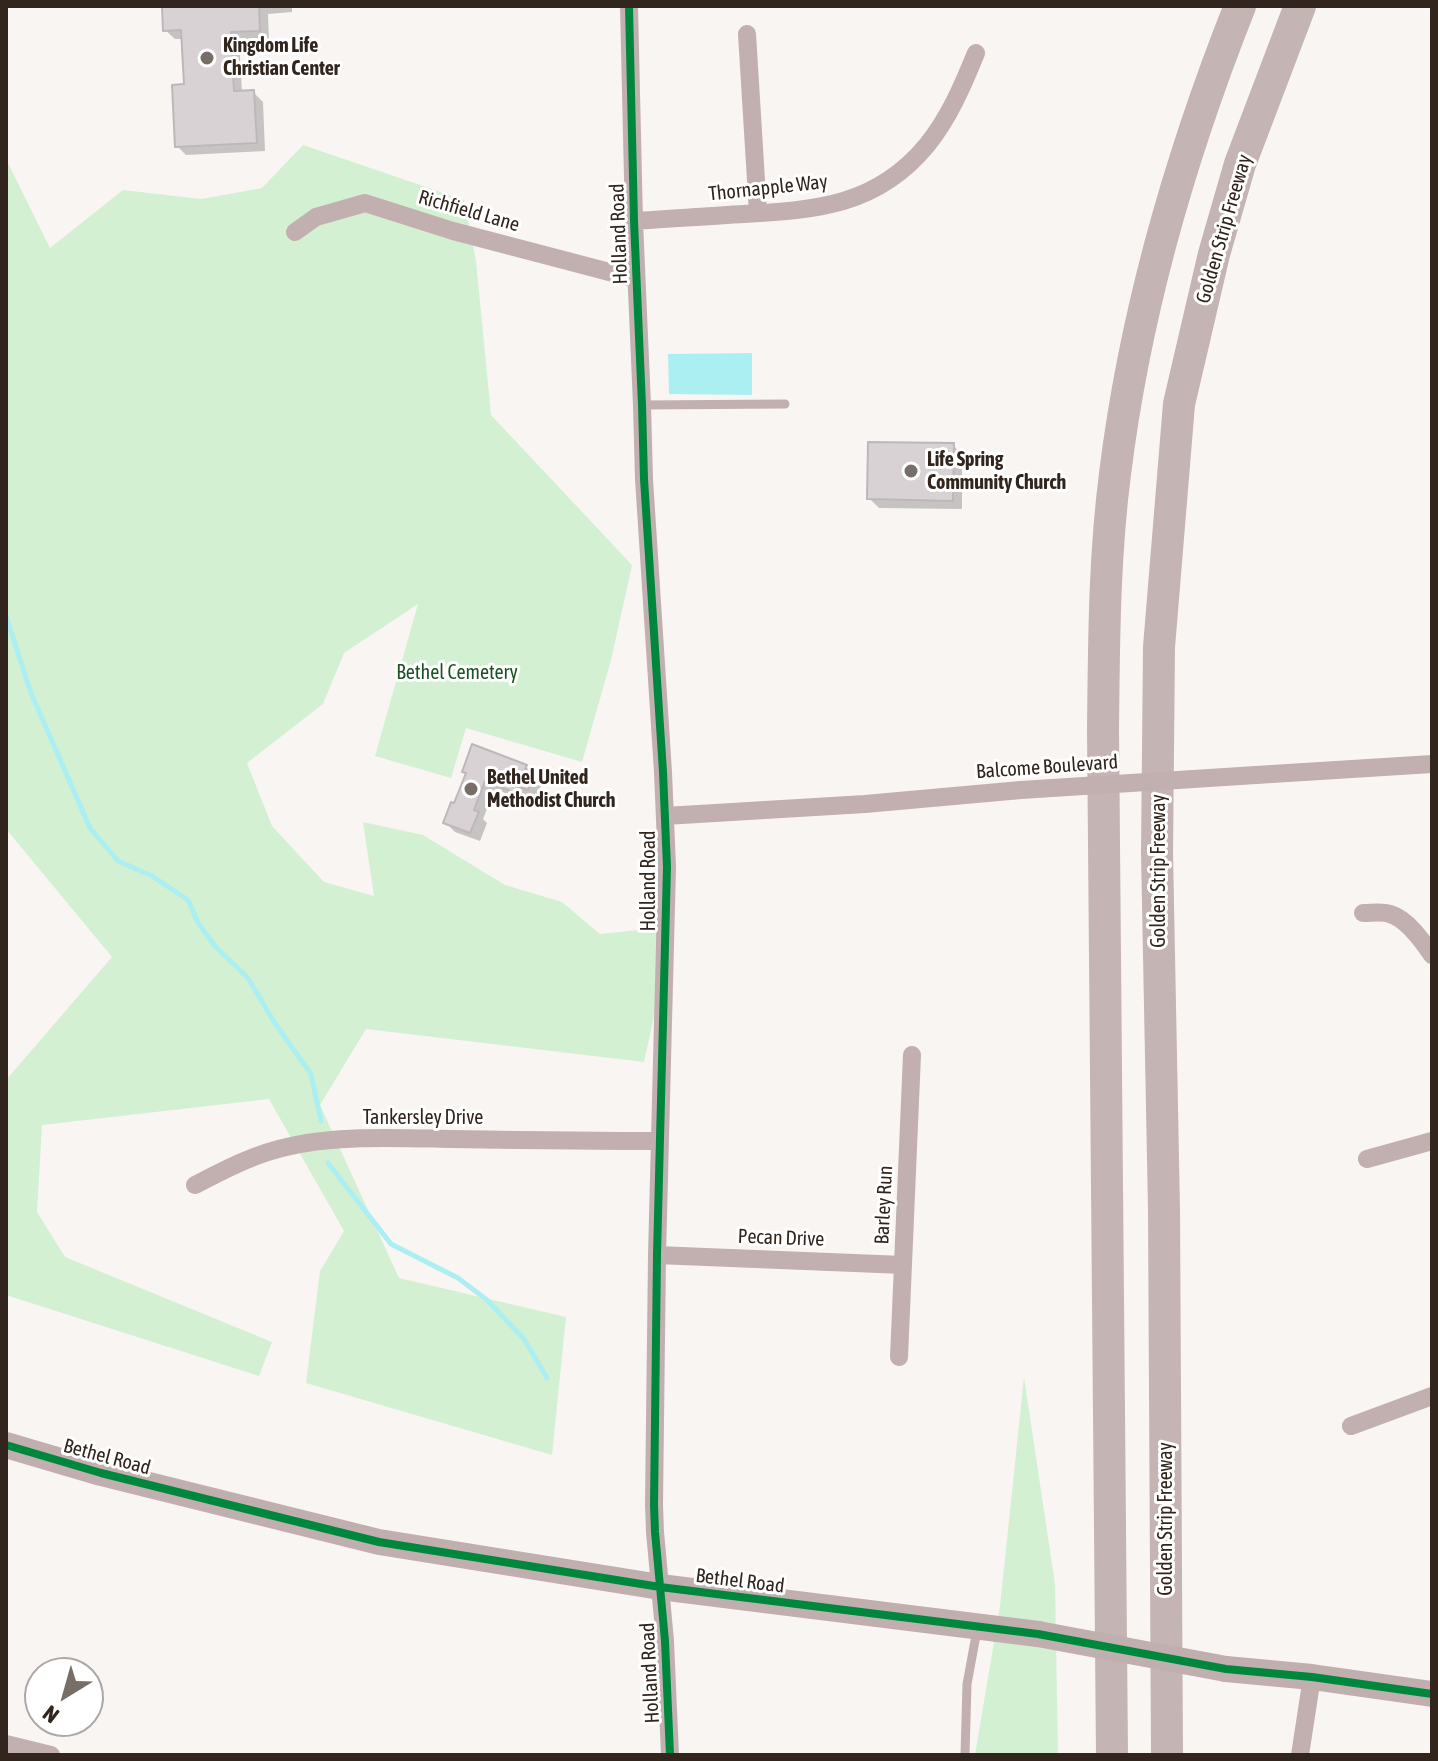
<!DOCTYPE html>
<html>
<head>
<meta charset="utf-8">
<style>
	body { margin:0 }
	#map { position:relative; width:1438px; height:1761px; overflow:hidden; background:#f8f5f3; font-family:"Asap Condensed",sans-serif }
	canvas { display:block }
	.frame { position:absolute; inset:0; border:8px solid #31251d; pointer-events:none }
	.north { position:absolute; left:24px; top:1657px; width:80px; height:80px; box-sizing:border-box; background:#fff; border:2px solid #ada8a5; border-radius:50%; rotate:217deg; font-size:22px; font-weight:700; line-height:32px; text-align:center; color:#31251d }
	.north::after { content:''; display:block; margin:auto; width:28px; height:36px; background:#776e68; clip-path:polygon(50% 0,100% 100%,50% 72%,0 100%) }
</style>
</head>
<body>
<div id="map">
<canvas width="1438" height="1761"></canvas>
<div class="frame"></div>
<div class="north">N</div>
</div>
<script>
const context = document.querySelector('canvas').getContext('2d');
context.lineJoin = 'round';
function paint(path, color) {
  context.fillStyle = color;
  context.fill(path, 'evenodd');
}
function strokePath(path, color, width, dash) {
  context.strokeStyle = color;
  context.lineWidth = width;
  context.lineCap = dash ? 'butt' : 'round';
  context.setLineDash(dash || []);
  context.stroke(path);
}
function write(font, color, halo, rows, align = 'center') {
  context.font = font + ' "Asap Condensed",sans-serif';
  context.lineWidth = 6;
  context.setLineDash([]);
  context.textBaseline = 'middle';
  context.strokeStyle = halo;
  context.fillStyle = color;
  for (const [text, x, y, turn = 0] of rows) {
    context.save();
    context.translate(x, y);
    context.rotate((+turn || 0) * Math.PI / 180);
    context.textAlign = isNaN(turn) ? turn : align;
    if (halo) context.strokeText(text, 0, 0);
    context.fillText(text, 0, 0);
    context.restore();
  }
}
paint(new Path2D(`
	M 303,145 L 464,200 L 476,261 L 491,415 L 632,565 L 611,660 L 582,762 L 466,728 L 451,778 L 375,756 L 418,604 L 344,653 L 323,704 L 247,763 L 272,826 L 324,882 L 374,896 L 363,822 L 423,835 L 505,885 L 562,902 L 600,934 L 648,929 L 673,930 L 644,1062 L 366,1029 L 320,1105 L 399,1278 L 566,1317 L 552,1455 L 306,1383 L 320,1271 L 344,1231 L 269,1099 L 42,1125 L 37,1212 L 65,1257 L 272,1342 L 259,1376 L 6,1295 L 6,1080 L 112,957 L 6,829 L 6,159 L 50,248 L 123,190 L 201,199 L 262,188 Z
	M 1024,1377 L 1055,1584 L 1058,1755 L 975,1755 L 1000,1606 Z`), '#d4f0d3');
paint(new Path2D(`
	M 752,353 L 752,395 L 669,394 L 668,354 Z`), '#aceff3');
paint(new Path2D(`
	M 164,6 L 292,6 L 292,12 L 268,14 L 269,40 L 239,41 L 242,93 L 253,92 L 263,102 L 265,151 L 186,155 L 177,146 L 186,86 L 184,39 L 175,39 L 165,30 Z
	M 953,445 L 962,455 L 962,509 L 879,508 L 869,498 Z
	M 526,767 L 542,783 L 537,798 L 528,795 L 526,801 L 495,789 L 483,819 L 487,823 L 480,841 L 455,832 L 446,823 L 455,806 L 467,774 L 464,771 Z`), '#0003');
strokePath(new Path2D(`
	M 6,616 L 31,693 L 90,828 L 118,861 L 152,876 L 188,900 L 198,923 L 215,946 L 248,978 L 274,1022 L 311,1074 L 321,1121
	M 328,1163 L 391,1244 L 458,1278 L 487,1300 L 524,1339 L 547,1378`), '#aceff3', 5);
const building = new Path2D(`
	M 162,6 L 259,6 L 260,31 L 231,32 L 234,91 L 254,90 L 257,143 L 175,147 L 172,85 L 184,84 L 181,30 L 163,31 Z
	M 868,442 L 954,443 L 953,501 L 867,499 Z
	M 472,744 L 527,765 L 525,769 L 534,772 L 528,790 L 519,787 L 516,793 L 485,781 L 474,810 L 479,812 L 470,833 L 443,823 L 451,802 L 454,803 L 466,773 L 462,772 Z`);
paint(building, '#d9d2d5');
strokePath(building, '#beb7ba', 2);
strokePath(new Path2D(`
	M 642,405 L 785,404
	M 965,1755 L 967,1684 L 977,1630`), '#c2b0b0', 9);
strokePath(new Path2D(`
	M 629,6 L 634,221 L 642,405 L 644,479 L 663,772 L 667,867 L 657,1255 L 654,1505 L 655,1532 L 665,1641 L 670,1755
	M 747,34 L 758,213
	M 634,221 C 670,219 707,216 744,214 C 816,210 877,206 927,145 C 949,118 963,85 976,53
	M 295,232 L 316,217 L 365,203 L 453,231 L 636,279
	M 1256,775 L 1432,764
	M 665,816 L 865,804 L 1021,790
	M 1363,913 C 1372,913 1382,911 1390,914 C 1407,919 1422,940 1432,955
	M 1367,1159 L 1432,1141
	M 195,1185 C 226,1169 256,1153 291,1146 C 339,1135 401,1138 451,1139 C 520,1140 590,1141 660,1141
	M 657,1255 L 903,1265
	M 899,1357 L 912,1055
	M 1351,1426 L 1432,1396
	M 6,1744 L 51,1755
	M 1300,1755 L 1312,1677`), '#c2b0b0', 18);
strokePath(new Path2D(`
	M 6,1445 L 101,1473 L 379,1542 L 660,1587 L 1038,1634
	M 1226,1669 L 1312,1677 L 1432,1694`), '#c1aeae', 26);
strokePath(new Path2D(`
	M 1112,1755 L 1103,729 C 1104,644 1104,559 1115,474 C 1135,312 1180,157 1240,6
	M 1167,1755 L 1164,1209 L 1157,853 L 1159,647 L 1179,404 L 1214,254 L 1240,164 L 1300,6`), '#c4b4b3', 32);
strokePath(new Path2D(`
	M 1021,790 L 1256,775`), '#c2b0b0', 18);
strokePath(new Path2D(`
	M 1038,1634 L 1226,1669`), '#c1aeae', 26);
strokePath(new Path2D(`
	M 629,6 L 634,221 L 642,405 L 644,479 L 663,772 L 667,867 L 657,1255 L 654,1505 L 655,1532 L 665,1641 L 670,1755
	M 6,1445 L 101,1473 L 379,1542 L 660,1587 L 1038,1634 L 1226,1669 L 1312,1677 L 1432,1694`), '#00873e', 8);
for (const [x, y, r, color] of [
	[207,58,8,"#776e68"],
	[911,471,8,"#776e68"],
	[471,789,8,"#776e68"]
]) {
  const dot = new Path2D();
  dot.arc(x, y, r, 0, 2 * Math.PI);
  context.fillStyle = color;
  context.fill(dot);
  strokePath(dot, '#fff', 3);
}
write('bold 20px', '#31251d', '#fff', [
	["Kingdom Life",223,46],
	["Christian Center",223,69],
	["Life Spring",927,460],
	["Community Church",927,483],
	["Bethel United",487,778],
	["Methodist Church",487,801]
], 'left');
write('20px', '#31251d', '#fff', [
	["Thornapple Way",768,188,-6],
	["Richfield Lane",469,211,16],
	["Golden Strip Freeway",1224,229,-74],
	["Holland Road",619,234,-92],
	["Balcome Boulevard",1047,767,-4],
	["Golden Strip Freeway",1159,871,-90],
	["Holland Road",649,881,-90],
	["Tankersley Drive",423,1118],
	["Barley Run",884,1205,-87],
	["Pecan Drive",781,1238,2],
	["Bethel Road",107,1457,15],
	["Golden Strip Freeway",1166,1519,-90],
	["Bethel Road",740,1581,7],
	["Holland Road",650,1673,-93]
]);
write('20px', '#195323', '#fff', [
	["Bethel Cemetery",457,673]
]);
</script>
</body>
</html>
